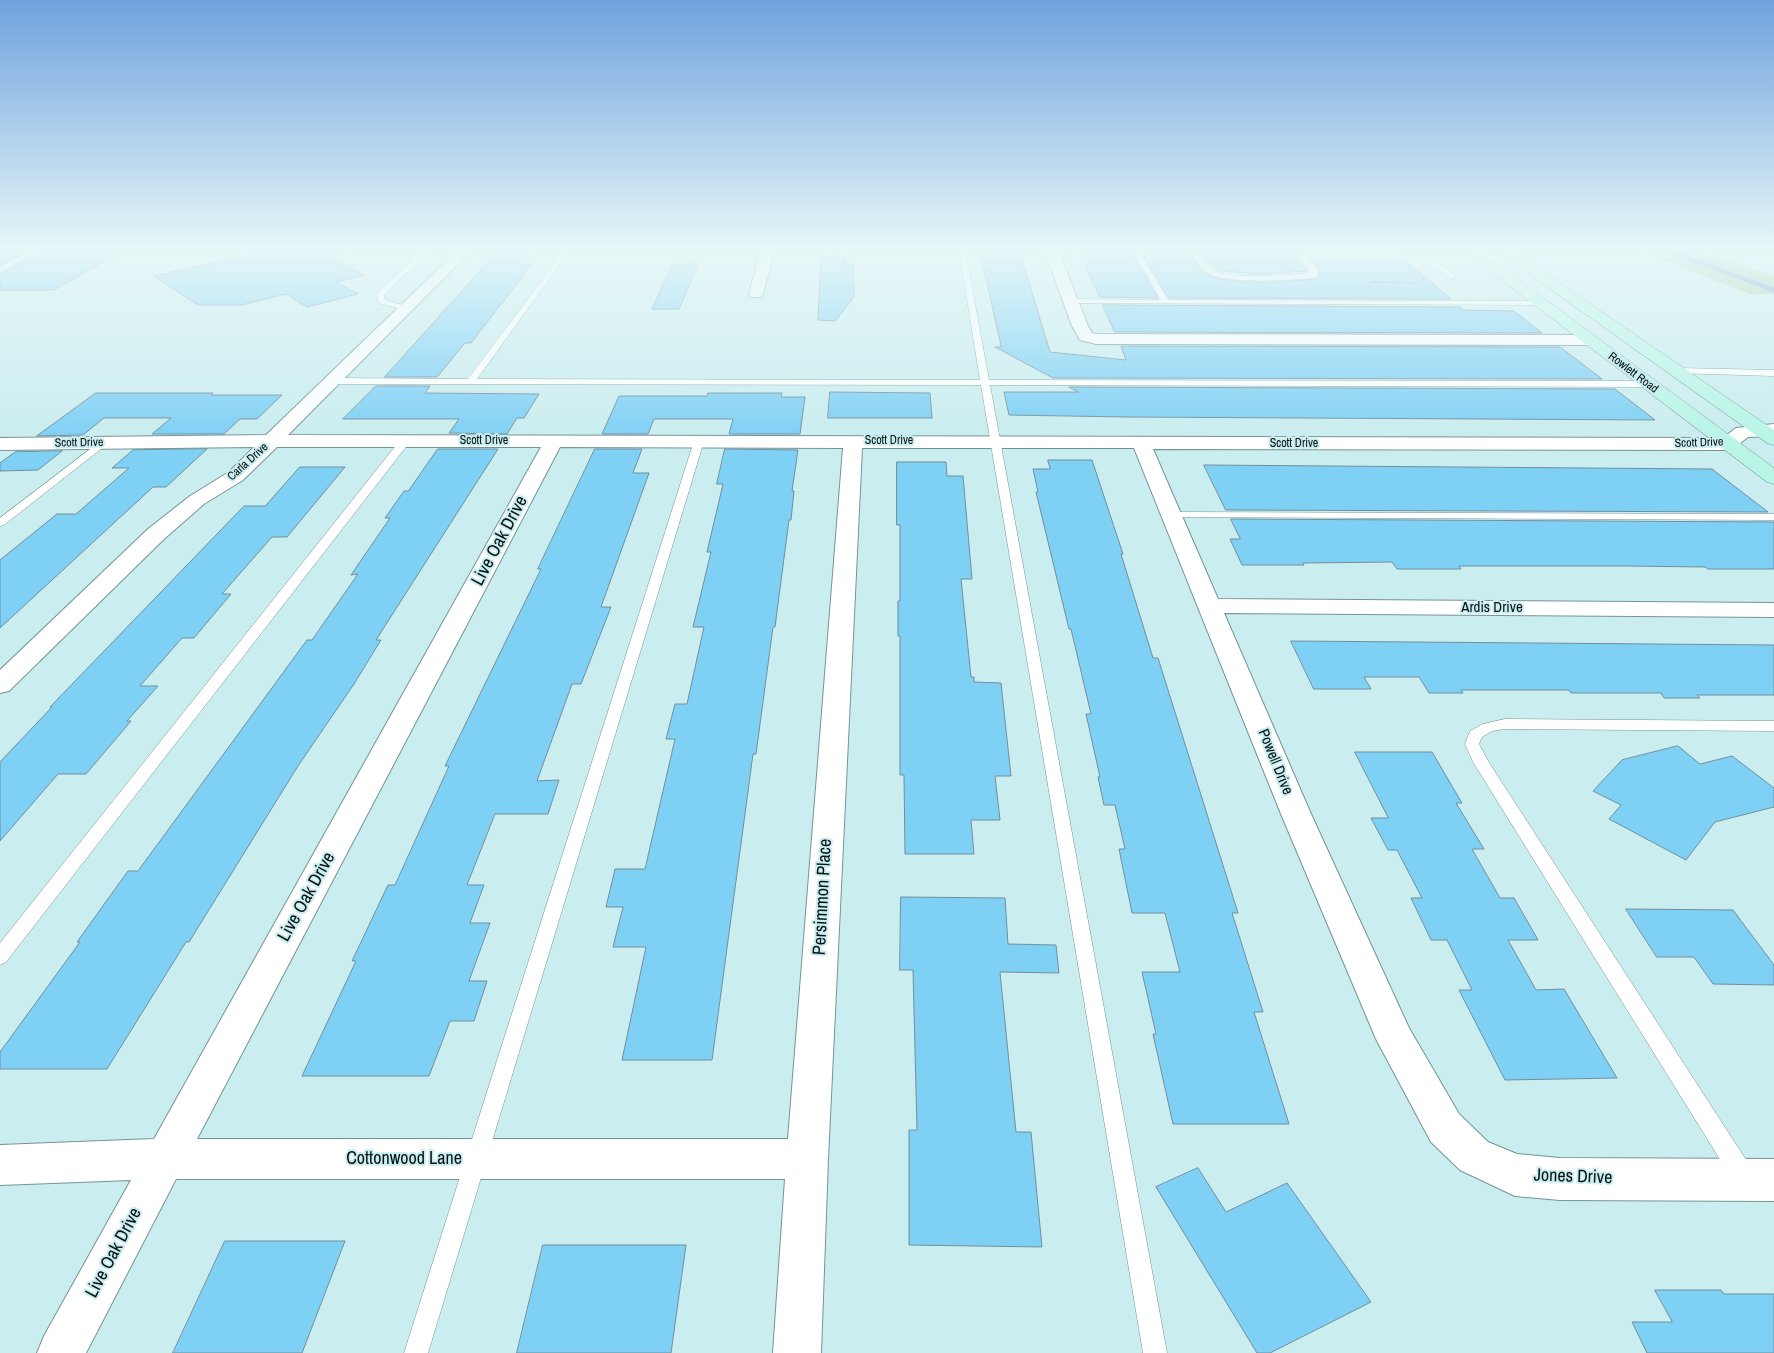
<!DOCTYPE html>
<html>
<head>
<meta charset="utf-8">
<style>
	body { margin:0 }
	canvas { display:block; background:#caedef }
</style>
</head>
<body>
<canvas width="1774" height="1353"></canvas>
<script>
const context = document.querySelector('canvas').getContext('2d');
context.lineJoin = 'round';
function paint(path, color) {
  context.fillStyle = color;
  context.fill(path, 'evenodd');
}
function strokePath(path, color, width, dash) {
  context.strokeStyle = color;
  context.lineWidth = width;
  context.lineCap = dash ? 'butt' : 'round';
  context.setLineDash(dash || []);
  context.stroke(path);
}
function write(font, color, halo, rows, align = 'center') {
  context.font = font + ' "Archivo Narrow",sans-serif';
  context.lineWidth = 4;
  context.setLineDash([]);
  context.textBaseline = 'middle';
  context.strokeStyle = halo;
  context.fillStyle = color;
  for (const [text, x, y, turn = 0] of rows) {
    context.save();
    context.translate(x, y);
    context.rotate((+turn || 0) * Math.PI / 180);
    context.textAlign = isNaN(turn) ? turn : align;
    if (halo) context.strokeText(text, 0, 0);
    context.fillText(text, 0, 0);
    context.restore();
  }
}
paint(new Path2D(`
	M 1636,249 L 1697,249 L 1774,276 L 1774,294 L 1750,294 Z`), '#a1cc9a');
strokePath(new Path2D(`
	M 1662,249 L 1774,290`), '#5a88cf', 5);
const building = new Path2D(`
	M 79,249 L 127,249 L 54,290 L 0,290 L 0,274 L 42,251 Z
	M 253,249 L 348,249 L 335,260 L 364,275 L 336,282 L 358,294 L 307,307 L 286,294 L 242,305 L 198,305 L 154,276 L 241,257 Z
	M 500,249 L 532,249 L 520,264 L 532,264 L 471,343 L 465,343 L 437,377 L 385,377 Z
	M 1078,249 L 1130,249 L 1158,298 L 1100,297 Z
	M 1140,249 L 1187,249 L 1198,266 L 1207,275 L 1216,278 L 1244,282 L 1278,282 L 1317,279 L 1320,270 L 1312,261 L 1405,261 L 1451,299 L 1169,298 Z
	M 1197,249 L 1290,249 L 1307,271 L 1260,274 L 1221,271 L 1209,264 Z
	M 1301,249 L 1391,249 L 1396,253 L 1305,253 Z
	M 980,250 L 1019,250 L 1050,352 L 1126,360 L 1121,346 L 1560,347 L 1602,379 L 1053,378 L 995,347 L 1001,347 Z
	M 0,251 L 26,251 L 0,265 Z
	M 845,256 L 845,264 L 853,264 L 854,297 L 835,321 L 818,320 L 821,257 Z
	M 698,264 L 679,309 L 652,309 L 672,265 Z
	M 1103,305 L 1460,307 L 1464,310 L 1514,311 L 1542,333 L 1115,332 Z
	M 376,386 L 430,386 L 425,393 L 539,394 L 524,418 L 517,418 L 507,434 L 449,433 L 459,419 L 343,419 Z
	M 1069,387 L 1615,389 L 1655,420 L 1126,417 L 1009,415 L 1004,392 L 1078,392 Z
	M 830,392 L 930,393 L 932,418 L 828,418 Z
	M 96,393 L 213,393 L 211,395 L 282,395 L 257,419 L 240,419 L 224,434 L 152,434 L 171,418 L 104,418 L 83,435 L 37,436 Z
	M 708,393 L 782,393 L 781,397 L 805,397 L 800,434 L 729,434 L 733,419 L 654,419 L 648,434 L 602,434 L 619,396 L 707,396 Z
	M 207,449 L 166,487 L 153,487 L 0,628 L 0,560 L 57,514 L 76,514 L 129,468 L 112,468 L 133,450 Z
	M 438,449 L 498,449 L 376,640 L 381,640 L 354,684 L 298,766 L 189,942 L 186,942 L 107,1069 L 0,1069 L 0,1052 L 80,942 L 77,942 L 128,871 L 138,871 L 307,640 L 312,640 L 358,574 L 351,575 L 390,518 L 385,518 L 404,491 L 408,491 Z
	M 595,449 L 642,449 L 633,473 L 649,473 L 601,607 L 611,607 L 581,684 L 572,684 L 537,781 L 559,780 L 548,814 L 495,814 L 467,885 L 484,885 L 470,923 L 490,923 L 469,981 L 487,981 L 474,1021 L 450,1021 L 429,1076 L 302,1076 L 356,961 L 352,961 L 388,885 L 395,885 L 449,766 L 445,766 L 541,569 L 538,569 Z
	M 725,449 L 798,450 L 792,491 L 794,491 L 791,520 L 789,520 L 775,627 L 773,627 L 756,754 L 753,754 L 712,1060 L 622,1060 L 646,947 L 613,947 L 623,907 L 606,907 L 615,869 L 645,869 L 675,739 L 666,739 L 675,704 L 687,704 L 704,627 L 693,627 L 711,552 L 707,552 L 723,484 L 717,484 Z
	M 62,451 L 38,470 L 0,471 L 0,463 L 15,452 Z
	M 1048,460 L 1092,460 L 1123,554 L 1121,554 L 1153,658 L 1158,658 L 1238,913 L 1232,913 L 1263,1012 L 1254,1012 L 1289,1124 L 1173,1124 L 1153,1034 L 1156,1034 L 1142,972 L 1180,972 L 1165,913 L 1132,913 L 1119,849 L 1125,849 L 1115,805 L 1104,805 L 1098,777 L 1100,777 L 1086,714 L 1091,714 L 1071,629 L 1069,629 L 1036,492 L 1038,492 L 1033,469 L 1050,469 Z
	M 897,462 L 946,462 L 947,476 L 963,476 L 972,579 L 961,579 L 971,677 L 974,677 L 974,682 L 1001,683 L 1011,776 L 995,776 L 1000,820 L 971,820 L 974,854 L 905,854 L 904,775 L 900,775 L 900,636 L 898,636 L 898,601 L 900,601 L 900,525 L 897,525 Z
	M 1204,465 L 1712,469 L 1768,512 L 1226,510 Z
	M 300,467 L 345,467 L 287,537 L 272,537 L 222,594 L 231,594 L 194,638 L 182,638 L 140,686 L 158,686 L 127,721 L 131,721 L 86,774 L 58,774 L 0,841 L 0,762 L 52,707 L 50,707 L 244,506 L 265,506 Z
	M 1231,519 L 1774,522 L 1774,569 L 1708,569 L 1705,567 L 1626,566 L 1459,566 L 1461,569 L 1397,569 L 1392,562 L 1303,563 L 1304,565 L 1242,565 L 1230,539 L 1240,539 Z
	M 1291,641 L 1774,645 L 1774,695 L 1697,695 L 1700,698 L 1664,698 L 1661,693 L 1571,693 L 1569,690 L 1461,690 L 1463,693 L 1429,693 L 1419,677 L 1364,677 L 1371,689 L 1314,689 Z
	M 1678,746 L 1700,764 L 1732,756 L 1774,788 L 1774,807 L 1715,822 L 1686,860 L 1609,819 L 1621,805 L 1593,791 L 1622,760 Z
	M 1355,752 L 1432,752 L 1462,803 L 1456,803 L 1484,849 L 1472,849 L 1500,898 L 1514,898 L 1538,940 L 1508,940 L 1536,990 L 1564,989 L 1617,1078 L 1505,1080 L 1459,990 L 1472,990 L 1447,940 L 1431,940 L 1411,898 L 1422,898 L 1397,850 L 1388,850 L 1371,818 L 1388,818 Z
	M 901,897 L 1005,898 L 1008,944 L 1056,945 L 1059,973 L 1000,972 L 1016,1132 L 1031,1132 L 1042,1247 L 909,1245 L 909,1130 L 917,1130 L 913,970 L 900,970 Z
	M 1626,909 L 1733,910 L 1774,965 L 1774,985 L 1713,984 L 1694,957 L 1657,957 Z
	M 1198,1168 L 1226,1212 L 1287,1183 L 1371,1302 L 1270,1353 L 1257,1353 L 1156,1187 Z
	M 225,1241 L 345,1241 L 302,1353 L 173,1353 Z
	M 543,1245 L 686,1245 L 671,1353 L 517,1353 Z
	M 1655,1290 L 1721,1290 L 1724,1294 L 1774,1294 L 1774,1353 L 1647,1353 L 1632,1322 L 1672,1322 Z`);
paint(building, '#7fd0f5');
strokePath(building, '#738e9c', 1);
const lane = new Path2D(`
	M 33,249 L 41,249 L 0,272 L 0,267 Z
	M 425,249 L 432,249 L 384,295 L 385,300 L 409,307 L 409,311 L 378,303 L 377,293 Z
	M 565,249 L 571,249 L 477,379 L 980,380 L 959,249 L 965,249 L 989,380 L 1649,381 L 1654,384 L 1649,387 L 990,385 L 1167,1353 L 1143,1353 L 981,385 L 333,384 L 329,381 L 333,378 L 468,379 Z
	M 1132,249 L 1138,249 L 1168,300 L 1539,301 L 1543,303 L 1539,305 L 1068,303 L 1067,301 L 1071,299 L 1161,300 Z
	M 1189,249 L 1195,249 C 1201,256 1205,265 1213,270 C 1228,280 1291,275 1311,273 L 1292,249 L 1299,249 L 1304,255 L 1513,255 L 1517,257 L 1513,259 L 1433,259 L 1454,275 L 1454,279 L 1451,279 L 1425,259 L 1308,259 L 1319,271 L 1317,277 C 1296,281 1224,284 1208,273 C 1199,268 1194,257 1189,249 Z
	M 1678,368 L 1774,370 L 1774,376 L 1675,373 L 1675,369 Z
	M 405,438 L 410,441 L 409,443 L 6,962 L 0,965 L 0,943 L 401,439 Z
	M 699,438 L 704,441 L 428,1353 L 404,1353 L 694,441 Z
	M 102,440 L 107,443 L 106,445 L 4,525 L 0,526 L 0,518 Z
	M 1172,512 L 1774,514 L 1774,520 L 1168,517 L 1166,515 L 1168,513 Z
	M 1505,719 L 1774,721 L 1774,731 L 1505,729 L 1492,731 L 1482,737 L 1479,744 L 1488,761 L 1750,1166 L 1753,1174 L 1750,1182 L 1742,1185 L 1734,1182 L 1473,762 L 1465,744 L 1470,731 L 1483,724 Z`);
const street = new Path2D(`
	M 459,249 L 473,249 L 288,435 L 1723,438 L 1736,428 L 1774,424 L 1774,436 L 1748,437 L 1734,448 L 1727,450 L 1153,449 L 1218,599 L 1774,603 L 1774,617 L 1224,613 L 1311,814 L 1409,1028 L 1459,1114 L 1488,1142 L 1517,1154 L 1560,1158 L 1774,1159 L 1774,1201 L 1560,1200 L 1515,1196 L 1460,1170 L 1431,1142 L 1376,1039 L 1281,814 L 1134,448 L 862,448 L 828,1159 L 821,1353 L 773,1353 L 785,1179 L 176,1179 L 86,1353 L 37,1353 L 44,1336 L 131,1180 L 0,1185 L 0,1145 L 154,1139 L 541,447 L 277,447 L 243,480 L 204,504 L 164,539 L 9,691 L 0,693 L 0,670 L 148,529 L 190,496 L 229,472 L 254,447 L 0,450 L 0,438 L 266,435 ZM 560,447 L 843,448 L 788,1139 L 197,1139 Z
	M 761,249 L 775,249 L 763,294 L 761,297 L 751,297 L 749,294 Z
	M 1044,249 L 1058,249 L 1088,326 L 1092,333 L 1096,334 L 1588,335 L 1594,337 L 1596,340 L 1594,343 L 1588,345 L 1096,344 L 1080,340 L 1072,326 Z`);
const secondary = new Path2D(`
	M 1461,249 L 1477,249 L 1774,468 L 1774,484 L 1767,482 Z
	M 1494,249 L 1510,249 L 1774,430 L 1774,445 L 1767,443 Z`);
strokePath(lane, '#749596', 1);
strokePath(street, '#749596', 2);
strokePath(secondary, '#749596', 1);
strokePath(new Path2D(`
	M 1370,287 L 1370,283 L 1376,282 L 1416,283 L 1427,277`), '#7e989a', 2, [2, 1]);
paint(lane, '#fff');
paint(street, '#fff');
paint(secondary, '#b8f5e7');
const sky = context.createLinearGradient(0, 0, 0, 438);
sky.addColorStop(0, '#6fa2de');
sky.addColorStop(0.57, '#e7f7f8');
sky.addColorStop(1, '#e7f7f800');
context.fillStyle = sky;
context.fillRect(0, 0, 1774, 438);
write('12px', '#051112', '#caedef', [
	["Rowlett Road",1633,373,37],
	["Scott Drive",484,441],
	["Scott Drive",889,441],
	["Scott Drive",79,443,-1],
	["Scott Drive",1699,443,-2],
	["Scott Drive",1294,444],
	["Carla Drive",248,462,-42]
]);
write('15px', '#051112', '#caedef', [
	["Ardis Drive",1492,608],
	["Powell Drive",1275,762,68]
]);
write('18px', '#051112', '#caedef', [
	["Live Oak Drive",500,541,-62],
	["Live Oak Drive",307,897,-61],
	["Persimmon Place",823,897,-87],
	["Cottonwood Lane",404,1159],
	["Jones Drive",1573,1177,2],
	["Live Oak Drive",114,1253,-62]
]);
</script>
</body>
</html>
